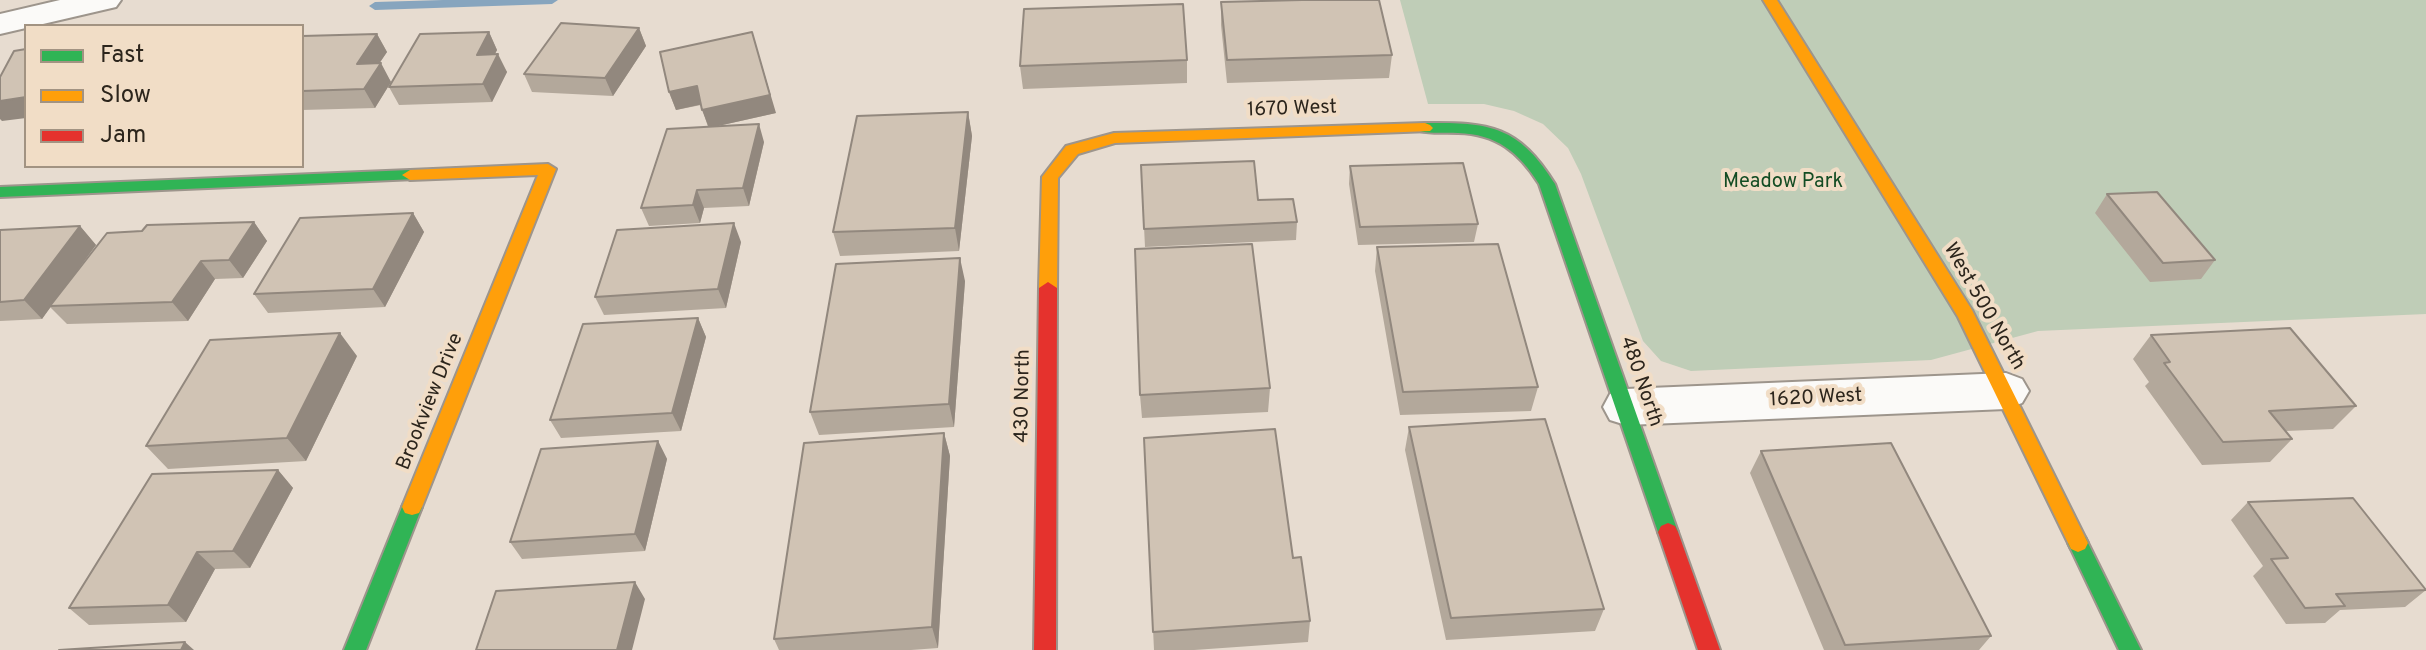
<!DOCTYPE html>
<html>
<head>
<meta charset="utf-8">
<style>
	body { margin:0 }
	#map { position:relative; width:2426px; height:650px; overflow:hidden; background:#e7dcd0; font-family:Overpass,sans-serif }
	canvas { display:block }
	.legend { position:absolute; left:24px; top:24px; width:280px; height:144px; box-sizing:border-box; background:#f1ddc6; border:2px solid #a29382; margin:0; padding:10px 14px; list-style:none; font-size:24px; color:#2c251c }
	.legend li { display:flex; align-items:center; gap:16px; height:40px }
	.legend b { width:40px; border:2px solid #a29382 }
</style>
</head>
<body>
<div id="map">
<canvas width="2426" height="650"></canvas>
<ul class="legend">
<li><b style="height:10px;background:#30b455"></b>Fast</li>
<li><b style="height:10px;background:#ff9f0a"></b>Slow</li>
<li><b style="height:10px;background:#e5322d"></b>Jam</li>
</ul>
</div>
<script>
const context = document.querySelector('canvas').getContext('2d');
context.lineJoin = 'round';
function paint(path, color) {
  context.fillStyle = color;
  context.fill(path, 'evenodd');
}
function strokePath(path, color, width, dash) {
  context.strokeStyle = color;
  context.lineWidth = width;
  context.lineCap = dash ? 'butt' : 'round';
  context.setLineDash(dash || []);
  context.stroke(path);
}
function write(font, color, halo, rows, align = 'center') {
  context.font = font + ' Overpass,sans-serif';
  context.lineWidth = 8;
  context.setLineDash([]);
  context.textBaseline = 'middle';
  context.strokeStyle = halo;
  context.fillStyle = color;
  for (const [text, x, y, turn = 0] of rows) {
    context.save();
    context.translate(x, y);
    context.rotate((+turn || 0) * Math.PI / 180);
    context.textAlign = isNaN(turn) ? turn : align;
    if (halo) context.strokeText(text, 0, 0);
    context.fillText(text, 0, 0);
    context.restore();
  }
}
paint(new Path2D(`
	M 1400,0 L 2426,0 L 2426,314 L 2038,331 L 1931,360 L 1691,371 L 1661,361 L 1643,341 L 1581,174 L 1568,148 L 1543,124 L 1514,111 L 1484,104 L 1428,104 Z`), '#bfcdb7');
paint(new Path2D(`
	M 443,0 L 558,0 L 552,4 L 375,10 L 369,6 L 375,2 Z`), '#87a5be');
const street = new Path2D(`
	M 60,0 L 121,0 L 116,7 L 0,34 L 0,14 Z
	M 2006,373 L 2022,379 L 2029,391 L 2022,403 L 2006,409 L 1626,425 L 1610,420 L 1603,407 L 1610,394 L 1626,389 Z`);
const fast = new Path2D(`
	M 1425,123 C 1490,122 1519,126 1555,184 L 1678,532 L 1675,538 L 1668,541 L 1661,538 L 1658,532 L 1539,184 C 1519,152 1496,134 1458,133 C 1445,132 1432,134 1420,131 L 1417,128 L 1420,125 Z
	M 410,170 L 416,171 L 418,175 L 416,179 L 0,197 L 0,187 Z
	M 412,499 L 419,501 L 422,507 L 366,650 L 344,650 L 402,507 L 405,501 Z
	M 2078,534 L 2085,537 L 2141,650 L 2119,650 L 2068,543 L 2071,537 Z`);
const slow = new Path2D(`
	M 1763,0 L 1777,0 L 1972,310 L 2088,543 L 2085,549 L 2078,552 L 2071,549 L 1958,317 Z
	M 1425,123 L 1430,125 L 1433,128 L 1430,131 L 1115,143 L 1078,154 L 1058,178 L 1057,288 L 1048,294 L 1039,288 L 1042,177 L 1066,146 L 1114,133 Z
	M 548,164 L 556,169 L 422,507 L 419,513 L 412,515 L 405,513 L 402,507 L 538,175 L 410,180 L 402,175 L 410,170 Z`);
const jam = new Path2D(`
	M 1048,282 L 1057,288 L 1056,650 L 1034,650 L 1039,288 Z
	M 1668,523 L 1675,526 L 1678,532 L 1720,650 L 1698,650 L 1658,532 L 1661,526 Z`);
strokePath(street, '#9d958c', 4);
strokePath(fast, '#9d958c', 4);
strokePath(slow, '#9d958c', 4);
strokePath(jam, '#9d958c', 4);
paint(street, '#fbfaf8');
paint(fast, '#30b455');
paint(slow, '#ff9f0a');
paint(jam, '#e5322d');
paint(new Path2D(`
	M 1221,2 L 1392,55 L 1389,78 L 1227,83 L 1221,25 Z
	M 639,28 L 646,46 L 613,96 L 532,92 L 524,74 Z
	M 489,32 L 497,50 L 495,54 L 507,72 L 492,102 L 399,105 L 389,87 Z
	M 377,34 L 387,52 L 379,63 L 391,82 L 375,108 L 302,110 L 302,36 Z
	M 1187,60 L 1187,83 L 1023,89 L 1020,66 Z
	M 669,92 L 776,113 L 718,126 L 764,142 L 749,206 L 704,208 L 700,223 L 649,226 L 641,208 L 708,127 L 701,105 L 676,110 Z
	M 968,112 L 972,136 L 959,251 L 840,256 L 833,232 Z
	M 1141,165 L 1297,222 L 1296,240 L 1145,247 Z
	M 1350,166 L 1478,224 L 1474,242 L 1358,245 L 1349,184 Z
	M 2107,194 L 2215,260 L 2201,279 L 2150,282 L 2095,213 Z
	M 413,213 L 424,232 L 385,307 L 268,313 L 254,294 Z
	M 254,222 L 267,241 L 243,278 L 215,279 L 188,321 L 67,324 L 50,307 L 42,319 L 0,321 L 0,230 L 80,226 L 96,245 L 70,280 L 142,231 Z
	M 741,242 L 726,308 L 604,315 L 595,297 Z
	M 1377,247 L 1538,387 L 1531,411 L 1400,415 L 1375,271 Z
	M 965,281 L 954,427 L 819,435 L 810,412 Z
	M 698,318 L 706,337 L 681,431 L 561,438 L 550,420 Z
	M 2151,335 L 2356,406 L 2333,429 L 2286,431 L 2292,439 L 2270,462 L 2202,465 L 2145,386 L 2149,382 L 2133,359 Z
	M 357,356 L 306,461 L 168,469 L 146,446 Z
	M 1270,388 L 1268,412 L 1142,418 L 1140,395 Z
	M 1409,427 L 1604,609 L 1595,631 L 1446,640 L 1405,450 Z
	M 944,433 L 950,456 L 938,648 L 911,650 L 779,650 L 774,639 Z
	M 1144,438 L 1293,558 L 1310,621 L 1308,642 L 1194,650 L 1154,650 Z
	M 658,441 L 667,459 L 645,551 L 522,559 L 510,542 Z
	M 1761,451 L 1991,636 L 1979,650 L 1824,650 L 1750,473 Z
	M 278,470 L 293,488 L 250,568 L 215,569 L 186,622 L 89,625 L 69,608 Z
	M 2248,502 L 2426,590 L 2405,607 L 2340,610 L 2325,623 L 2286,624 L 2253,576 L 2263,566 L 2231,520 Z`), '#b3a89b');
paint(new Path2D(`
	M 639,28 L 646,46 L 613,96 L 605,78 Z
	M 489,32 L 497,50 L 485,73 L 477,55 Z
	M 752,32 L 776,113 L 709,128 L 702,110 Z
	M 377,34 L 387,52 L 367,82 L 357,64 Z
	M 498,54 L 507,72 L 492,102 L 483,84 Z
	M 381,63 L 391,82 L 375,108 L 364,89 Z
	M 697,86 L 703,104 L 676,110 L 669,92 Z
	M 26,97 L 26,118 L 2,121 L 0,119 L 0,101 Z
	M 968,112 L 972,136 L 959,251 L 955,228 Z
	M 759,124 L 764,142 L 749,206 L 743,188 Z
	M 697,190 L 704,208 L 700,223 L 693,205 Z
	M 413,213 L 424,232 L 385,307 L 373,289 Z
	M 254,222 L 267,241 L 243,278 L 229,260 Z
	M 734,223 L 741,242 L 726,308 L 718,289 Z
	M 80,226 L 96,245 L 42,319 L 24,300 Z
	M 960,258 L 965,281 L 954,427 L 949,404 Z
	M 201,261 L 215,279 L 188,321 L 172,302 Z
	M 698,318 L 706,337 L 681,431 L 672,413 Z
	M 340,333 L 357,356 L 306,461 L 287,438 Z
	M 944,433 L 950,456 L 938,648 L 932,627 Z
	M 658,441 L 667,459 L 645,551 L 635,534 Z
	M 278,470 L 293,488 L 250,568 L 233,551 Z
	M 197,552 L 215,569 L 186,622 L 168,605 Z
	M 635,582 L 645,599 L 632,650 L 617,650 Z
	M 185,642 L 194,650 L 181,650 Z`), '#92887e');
const building = new Path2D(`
	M 1302,0 L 1379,0 L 1392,55 L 1227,60 L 1221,2 Z
	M 1183,4 L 1187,60 L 1020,66 L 1024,9 Z
	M 561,23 L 639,28 L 605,78 L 524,74 Z
	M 489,32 L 477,55 L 498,54 L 483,84 L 389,87 L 420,34 Z
	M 752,32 L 770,95 L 702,110 L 697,86 L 669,92 L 660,52 Z
	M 377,34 L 357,64 L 381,63 L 364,89 L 302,91 L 302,36 Z
	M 26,49 L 26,97 L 0,101 L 0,77 L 14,51 Z
	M 968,112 L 955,228 L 833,232 L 857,116 Z
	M 759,124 L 743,188 L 697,190 L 693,205 L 641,208 L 667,129 Z
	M 1254,161 L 1258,200 L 1293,199 L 1297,222 L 1144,229 L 1141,165 Z
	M 1463,163 L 1478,224 L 1360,227 L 1350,166 Z
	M 2157,192 L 2215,260 L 2163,263 L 2107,194 Z
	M 413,213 L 373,289 L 254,294 L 300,218 Z
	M 254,222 L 229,260 L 201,261 L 172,302 L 50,306 L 107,233 L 142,231 L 147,225 Z
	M 734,223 L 718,289 L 595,297 L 617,230 Z
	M 80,226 L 24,300 L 0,302 L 0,230 Z
	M 1252,244 L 1270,388 L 1140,395 L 1135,249 Z
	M 1498,244 L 1538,387 L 1403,392 L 1377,247 Z
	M 960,258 L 949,404 L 810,412 L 836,264 Z
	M 698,318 L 672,413 L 550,420 L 583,324 Z
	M 2290,328 L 2356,406 L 2269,411 L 2292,439 L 2223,442 L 2164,363 L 2170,362 L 2151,335 Z
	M 340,333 L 287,438 L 146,446 L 210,340 Z
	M 1545,419 L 1604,609 L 1451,618 L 1409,427 Z
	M 1275,429 L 1293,558 L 1301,557 L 1310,621 L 1153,632 L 1144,438 Z
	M 944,433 L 932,627 L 774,639 L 804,443 Z
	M 658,441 L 635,534 L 510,542 L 541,449 Z
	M 1891,443 L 1991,636 L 1845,645 L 1761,451 Z
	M 278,470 L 233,551 L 197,552 L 168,605 L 69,608 L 152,474 Z
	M 2353,498 L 2426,590 L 2336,594 L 2345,606 L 2305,608 L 2271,559 L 2288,558 L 2248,502 Z
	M 635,582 L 617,650 L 476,650 L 496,591 Z
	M 185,642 L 181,650 L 59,650 Z`);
paint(building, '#d0c3b4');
strokePath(building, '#92887e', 2);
write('20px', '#2c251c', '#f1ddc6', [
	["1670 West",1292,110,-2],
	["West 500 North",1983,307,60],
	["480 North",1640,382,71],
	["430 North",1024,396,-89],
	["1620 West",1816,399,-3],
	["Brookview Drive",431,402,-68]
]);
write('20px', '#134c23', '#f1ddc6', [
	["Meadow Park",1783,183]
]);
</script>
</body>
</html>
